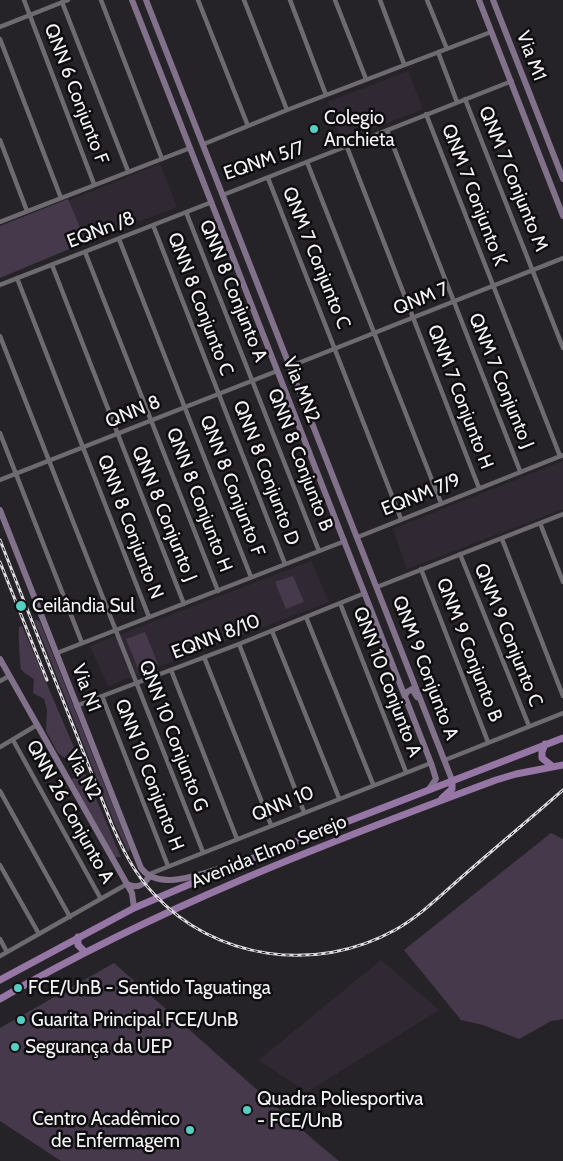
<!DOCTYPE html>
<html>
<head>
<meta charset="utf-8">
<style>
	body { margin:0 }
	canvas { display:block; background:#262328 }
</style>
</head>
<body>
<canvas width="563" height="1161"></canvas>
<script>
const context = document.querySelector('canvas').getContext('2d');
context.lineJoin = 'round';
function paint(path, color) {
  context.fillStyle = color;
  context.fill(path, 'evenodd');
}
function strokePath(path, color, width, dash) {
  context.strokeStyle = color;
  context.lineWidth = width;
  context.lineCap = dash ? 'butt' : 'round';
  context.setLineDash(dash || []);
  context.stroke(path);
}
function write(font, color, halo, rows, align = 'center') {
  context.font = font + ' Cabin,sans-serif';
  context.lineWidth = 5;
  context.setLineDash([]);
  context.textBaseline = 'middle';
  context.strokeStyle = halo;
  context.fillStyle = color;
  for (const [text, x, y, turn = 0] of rows) {
    context.save();
    context.translate(x, y);
    context.rotate((+turn || 0) * Math.PI / 180);
    context.textAlign = isNaN(turn) ? turn : align;
    if (halo) context.strokeText(text, 0, 0);
    context.fillText(text, 0, 0);
    context.restore();
  }
}
paint(new Path2D(`
	M 408,71 L 423,109 L 342,141 L 328,102 Z
	M 160,164 L 177,207 L 0,274 L 0,228 Z
	M 563,461 L 563,509 L 407,569 L 393,529 Z
	M 311,561 L 329,602 L 108,686 L 90,646 Z
	M 381,960 L 439,1010 L 307,1092 L 259,1060 Z`), '#302933');
paint(new Path2D(`
	M 68,199 L 86,242 L 0,278 L 0,226 Z
	M 293,576 L 304,602 L 286,609 L 275,582 Z
	M 37,620 L 40,622 L 130,849 L 128,852 L 114,822 L 39,631 L 34,621 Z
	M 22,626 L 121,857 L 115,857 L 71,779 L 75,778 L 70,762 L 58,753 L 46,731 L 47,710 L 44,699 L 33,693 L 34,679 C 30,676 24,674 21,669 C 20,666 18,629 19,627 Z
	M 145,632 L 158,664 L 139,671 L 126,639 Z
	M 551,833 L 563,839 L 563,1019 L 551,1021 L 519,1039 L 483,1025 L 461,1020 L 404,950 Z
	M 114,963 L 316,1142 L 339,1161 L 61,1161 L 0,1121 L 0,1028 Z`), '#45394b');
strokePath(new Path2D(`
	M 24,0 L 94,184
	M 101,0 L 162,159
	M 198,0 L 248,126
	M 244,0 L 287,110
	M 290,0 L 326,95
	M 335,0 L 366,79
	M 380,0 L 404,64
	M 427,0 L 447,49
	M 62,2 L 128,171
	M 0,27 L 68,0
	M 0,39 L 61,198
	M 438,52 L 457,102
	M 465,99 L 563,348
	M 426,114 L 560,456
	M 387,130 L 520,471
	M 0,140 L 27,211
	M 204,144 L 287,110 L 491,32
	M 347,147 L 479,488
	M 307,162 L 441,503
	M 268,178 L 401,519
	M 223,195 L 512,81
	M 186,212 L 319,551
	M 0,222 L 190,148
	M 153,225 L 285,564
	M 119,239 L 251,577
	M 85,252 L 218,591
	M 52,265 L 184,604
	M 17,278 L 149,617
	M 0,285 L 212,202
	M 0,336 L 203,852
	M 291,366 L 563,258
	M 0,433 L 82,643
	M 0,480 L 277,371
	M 540,523 L 563,582
	M 358,537 L 563,455
	M 502,539 L 563,696
	M 460,554 L 529,726
	M 421,569 L 488,742
	M 377,587 L 563,514
	M 340,603 L 406,772
	M 306,617 L 373,784
	M 272,631 L 339,798
	M 239,644 L 304,812
	M 57,653 L 345,541
	M 204,657 L 271,825
	M 171,670 L 237,839
	M 0,681 L 9,676
	M 102,696 L 168,866
	M 76,706 L 239,644 L 365,593
	M 13,740 L 101,899
	M 0,747 L 37,725
	M 445,760 L 563,713
	M 0,791 L 70,917
	M 0,865 L 39,934
	M 147,875 L 431,763
	M 0,939 L 7,952
	M 0,956 L 127,884`), '#6e6b70', 4.5);
strokePath(new Path2D(`
	M 132,0 L 431,763 L 436,779 L 429,789
	M 146,0 L 452,780
	M 479,0 L 563,216
	M 493,0 L 563,179
	M 0,510 L 141,868 C 158,891 196,875 219,869
	M 0,659 L 132,893 L 134,908
	M 405,696 L 407,692 L 412,689 L 417,697
	M 127,884 C 137,889 145,885 149,876`), '#82718a', 6);
strokePath(new Path2D(`
	M 545,744 L 542,752 L 542,758 L 552,766
	M 442,798 L 452,789 L 452,780
	M 78,937 L 78,945 L 85,952
	M 0,980 L 134,908 L 230,867 L 563,738
	M 0,999 C 157,908 326,843 496,780 L 516,774 L 563,765`), '#9576a4', 7);
const rail = new Path2D(`
	M 0,540 L 112,825 C 123,850 134,873 153,893 C 214,960 316,974 395,930 C 420,916 441,895 463,876 C 496,847 530,819 563,790
	M 0,562 L 47,680`);
strokePath(rail, '#dedce0', 3);
strokePath(rail, '#0e0d0f', 1, [4]);
for (const [x, y, r, color] of [
	[314,129,5,"#57cec1"],
	[21,606,6,"#57cec1"],
	[18,988,5,"#57cec1"],
	[21,1020,5,"#57cec1"],
	[15,1047,5,"#57cec1"],
	[247,1110,5,"#57cec1"],
	[190,1130,5,"#57cec1"]
]) {
  const dot = new Path2D();
  dot.arc(x, y, r, 0, 2 * Math.PI);
  context.fillStyle = color;
  context.fill(dot);
  strokePath(dot, '#0e0d0f', 2);
}
write('19px', '#f5f3f6', '#0e0d0f', [
	["Via M1",531,56,69],
	["QNN 6 Conjunto F",76,94,69],
	["EQNM 5/7",264,161,-19],
	["QNM 7 Conjunto M",513,179,68],
	["QNM 7 Conjunto K",474,195,69],
	["EQNn /8",101,230,-21],
	["QNM 7 Conjunto C",316,258,68],
	["QNN 8 Conjunto A",233,291,68],
	["QNM 7",421,299,-22],
	["QNN 8 Conjunto C",200,304,69],
	["QNM 7 Conjunto J",501,381,68],
	["Via MN2",301,390,68],
	["QNM 7 Conjunto H",460,397,69],
	["QNN 8",133,412,-22],
	["QNN 8 Conjunto B",300,460,69],
	["QNN 8 Conjunto D",266,473,69],
	["QNN 8 Conjunto F",232,486,69],
	["EQNM 7/9",421,495,-22],
	["QNN 8 Conjunto H",199,500,69],
	["QNN 8 Conjunto J",164,514,68],
	["QNN 8 Conjunto N",130,527,69],
	["QNM 9 Conjunto C",508,635,68],
	["EQNN 8/10",216,637,-21],
	["QNM 9 Conjunto B",469,650,69],
	["QNM 9 Conjunto A",425,668,69],
	["QNN 10 Conjunto A",387,682,69],
	["Via N1",86,688,69],
	["QNN 10 Conjunto G",173,736,69],
	["Via N2",83,775,61],
	["QNN 10 Conjunto H",149,775,69],
	["QNN 10",283,804,-22],
	["QNN 26 Conjunto A",70,812,61],
	["Avenida Elmo Serejo",269,852,-22]
]);
write('19px', '#f5f3f6', '#0e0d0f', [
	["Colegio",324,118],
	["Anchieta",324,140],
	["Ceilândia Sul",32,606],
	["FCE/UnB - Sentido Taguatinga",28,988],
	["Guarita Principal FCE/UnB",31,1020],
	["Segurança da UEP",25,1047],
	["Quadra Poliesportiva",257,1099],
	["- FCE/UnB",257,1121],
	["Centro Acadêmico",180,1119,"right"],
	["de Enfermagem",180,1141,"right"]
], 'left');
</script>
</body>
</html>
